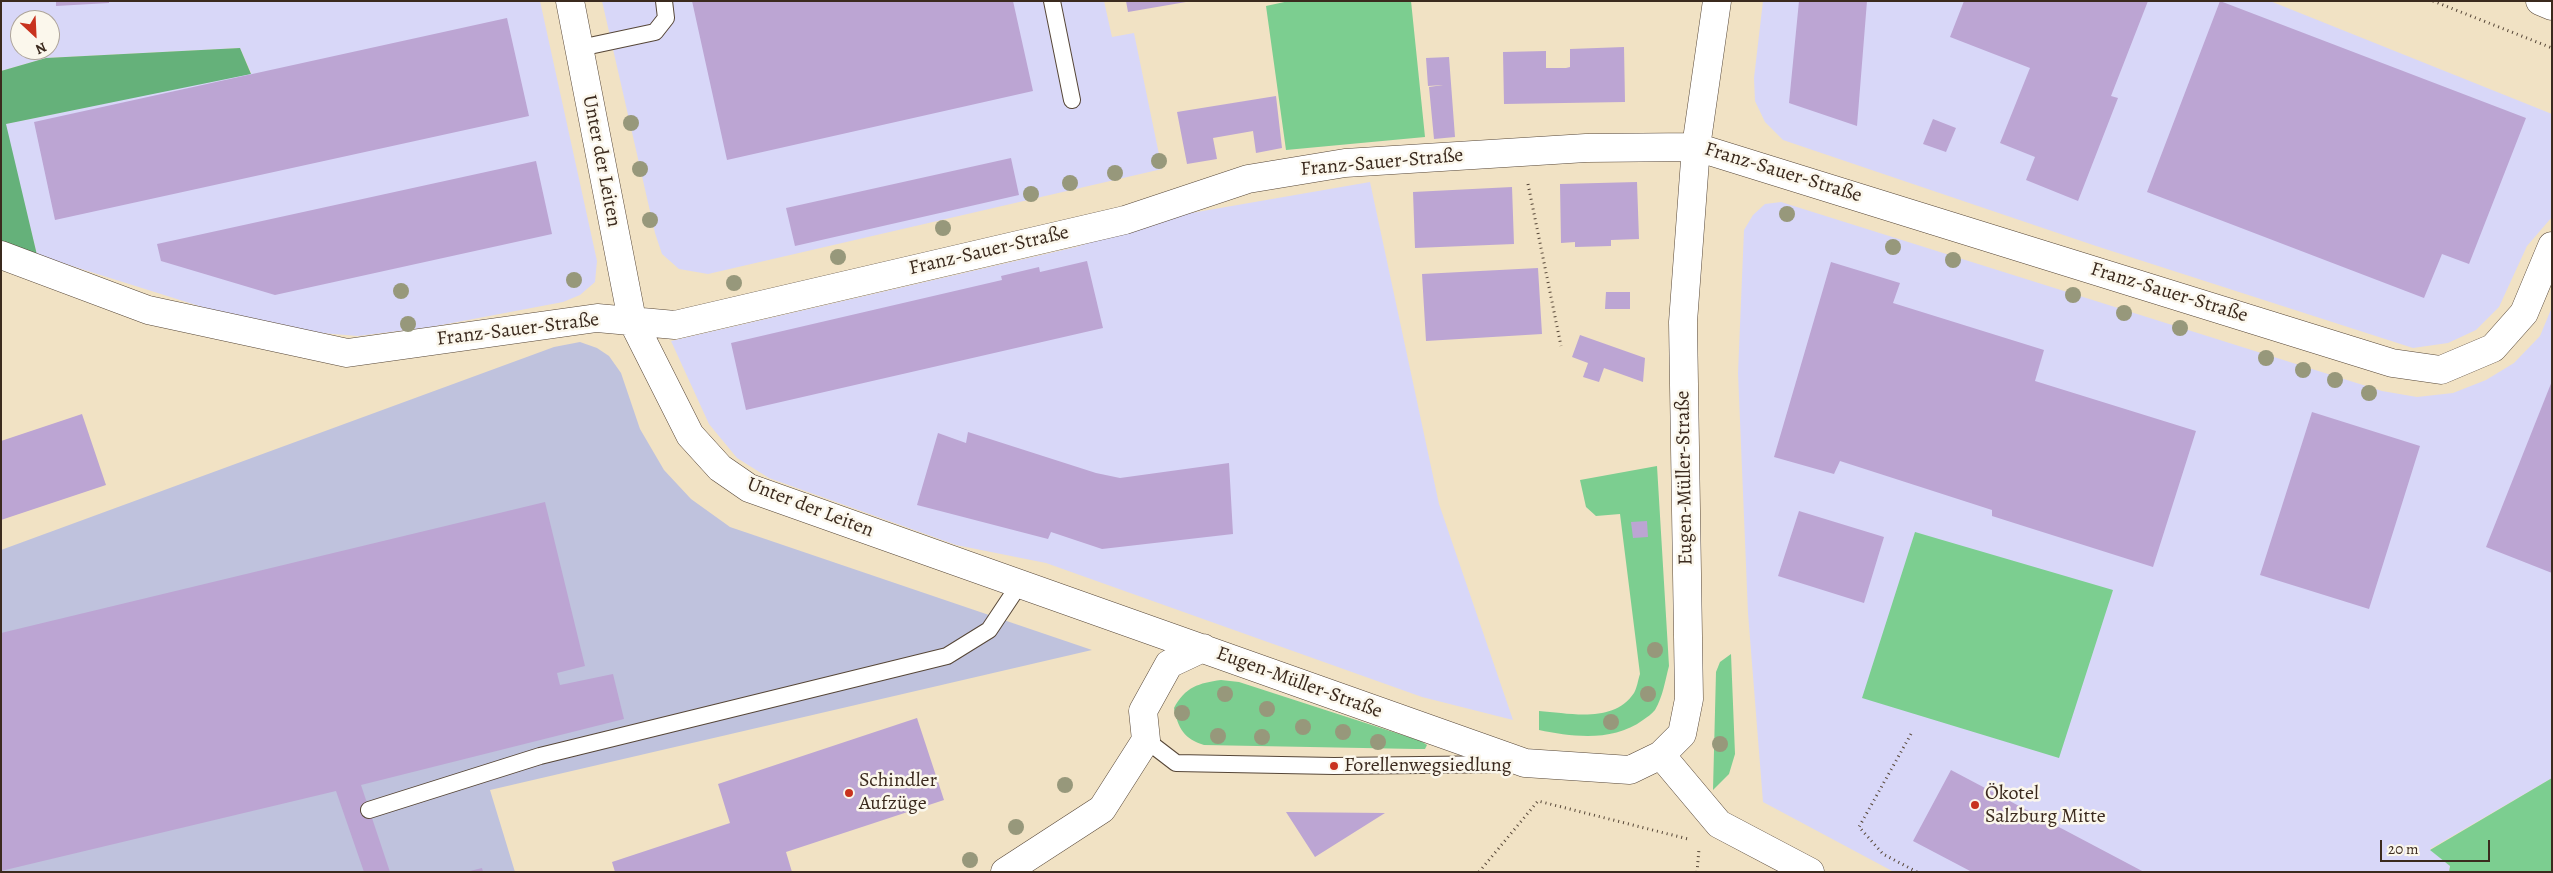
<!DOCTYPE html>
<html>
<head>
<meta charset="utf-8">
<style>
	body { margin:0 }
	#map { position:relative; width:2553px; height:873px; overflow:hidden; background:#f1e2c4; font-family:Alegreya,serif }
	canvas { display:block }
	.frame { position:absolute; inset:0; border:2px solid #3b2a1e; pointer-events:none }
	.north { position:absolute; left:10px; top:10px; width:50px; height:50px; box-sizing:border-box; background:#fbf7ec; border:1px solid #aea59a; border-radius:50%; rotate:155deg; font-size:14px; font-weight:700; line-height:20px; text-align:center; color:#3b2a1e }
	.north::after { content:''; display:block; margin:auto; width:18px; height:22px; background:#c8321e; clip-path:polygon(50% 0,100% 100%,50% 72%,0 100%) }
	.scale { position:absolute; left:2380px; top:840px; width:110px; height:22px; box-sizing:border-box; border:2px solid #3b2a1e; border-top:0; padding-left:6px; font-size:15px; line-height:18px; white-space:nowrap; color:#3b2a1e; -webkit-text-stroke:4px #fbf7ec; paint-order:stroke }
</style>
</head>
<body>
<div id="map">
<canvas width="2553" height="873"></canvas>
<div class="frame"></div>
<div class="north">N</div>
<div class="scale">20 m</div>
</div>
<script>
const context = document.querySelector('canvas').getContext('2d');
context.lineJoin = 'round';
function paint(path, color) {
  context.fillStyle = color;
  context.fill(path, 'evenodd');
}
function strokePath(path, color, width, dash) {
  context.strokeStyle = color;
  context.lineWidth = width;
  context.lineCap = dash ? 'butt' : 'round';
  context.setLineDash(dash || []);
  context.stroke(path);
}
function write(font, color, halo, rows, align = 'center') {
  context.font = font + ' Alegreya,serif';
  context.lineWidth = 5;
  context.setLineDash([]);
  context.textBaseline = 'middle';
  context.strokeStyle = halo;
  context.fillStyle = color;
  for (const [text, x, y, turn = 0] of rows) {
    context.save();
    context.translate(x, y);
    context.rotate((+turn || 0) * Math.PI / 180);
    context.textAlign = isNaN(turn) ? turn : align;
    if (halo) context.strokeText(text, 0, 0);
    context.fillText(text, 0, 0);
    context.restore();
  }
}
paint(new Path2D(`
	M 1,1 L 540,1 L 597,261 L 595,282 L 580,295 L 563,302 L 431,327 L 358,336 L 272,329 L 37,255 L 5,124 L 251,73 L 240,48 L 46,58 L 1,71 ZM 20,20 L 50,20 L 50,50 L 20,50 Z
	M 602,1 L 1104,1 L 1112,37 L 1134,33 L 1162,169 L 708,274 L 679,269 L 662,254 L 655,233 Z
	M 1763,1 L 2270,1 L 2552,114 L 2552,217 L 2527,246 L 2499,307 L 2476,330 L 2448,343 L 2413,348 L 2096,246 L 1783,140 L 1765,122 L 1755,101 L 1754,78 Z
	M 1370,182 L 1439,504 L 1513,720 L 1422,697 L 1046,563 L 956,545 L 769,478 L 737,458 L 709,424 L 671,341 L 1076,247 L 1174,216 Z
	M 1781,202 L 2382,391 L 2417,397 L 2453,393 L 2486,380 L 2514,363 L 2540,336 L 2552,307 L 2552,778 L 2430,849 L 2450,866 L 2449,872 L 1894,872 L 1763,802 L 1748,613 L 1738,373 L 1744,230 L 1753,215 L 1765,204 Z`), '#d8d7f8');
paint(new Path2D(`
	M 580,342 L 597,348 L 609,356 L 621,373 L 640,429 L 664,470 L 691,499 L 730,527 L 1092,650 L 490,790 L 515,872 L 1,872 L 1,550 L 554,347 Z`), '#bfc2dd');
paint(new Path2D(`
	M 1289,1 L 1411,1 L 1425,137 L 1286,150 L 1266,6 Z
	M 1657,466 L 1669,666 C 1665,681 1663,696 1655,710 C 1652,714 1647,717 1643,720 C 1613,742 1573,737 1539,730 L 1539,711 C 1570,713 1613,724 1634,693 C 1637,688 1638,680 1640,674 L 1620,514 L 1596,516 L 1586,507 L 1580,480 Z
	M 1915,532 L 2113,590 L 2059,758 L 1862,698 Z
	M 1731,654 L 1735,754 L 1729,774 L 1713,790 L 1716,672 L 1720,662 Z
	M 1221,680 L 1239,682 L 1421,741 L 1427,745 L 1425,749 L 1416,749 L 1204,745 C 1184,739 1178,728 1174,708 C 1185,687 1199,683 1221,680 Z
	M 2552,778 L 2552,872 L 2449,872 L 2450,866 L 2430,850 Z`), '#7cce90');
paint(new Path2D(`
	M 240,48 L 251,74 L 6,124 L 37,255 L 1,241 L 1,71 L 46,58 Z`), '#65b17a');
paint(new Path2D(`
	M 56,1 L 109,1 L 109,3 L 56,6 Z
	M 692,1 L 1013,1 L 1033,91 L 727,160 Z
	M 1126,1 L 1186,1 L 1186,2 L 1128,12 Z
	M 1799,1 L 1867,1 L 1857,126 L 1789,103 Z
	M 1964,1 L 2148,1 L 2111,96 L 2118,98 L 2078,201 L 2026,180 L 2035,157 L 2000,143 L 2030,68 L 1950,37 Z
	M 2220,1 L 2526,118 L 2469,264 L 2442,254 L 2424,298 L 2147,192 Z
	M 507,18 L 529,116 L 55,220 L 34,122 Z
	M 1624,47 L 1625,102 L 1504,104 L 1503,52 L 1546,51 L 1546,68 L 1566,68 L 1570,67 L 1570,49 Z
	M 1449,57 L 1455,137 L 1434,139 L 1429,87 L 1443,85 L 1428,86 L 1426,58 Z
	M 1276,96 L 1282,148 L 1256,153 L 1253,131 L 1213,138 L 1217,159 L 1187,164 L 1177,112 Z
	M 1933,119 L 1956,128 L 1946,152 L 1923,144 Z
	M 1011,158 L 1019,195 L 795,246 L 786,208 Z
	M 536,161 L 552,234 L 275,295 L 161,261 L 157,244 Z
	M 1637,182 L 1639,239 L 1611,240 L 1611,246 L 1575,247 L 1575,242 L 1561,243 L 1560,184 Z
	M 1512,187 L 1514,244 L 1415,248 L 1413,192 Z
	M 1087,261 L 1103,328 L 746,410 L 731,343 L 1002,280 L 1001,276 L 1039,267 L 1040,272 Z
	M 1831,262 L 1900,283 L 1893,303 L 2044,350 L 2035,381 L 2196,431 L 2153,567 L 1992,516 L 1992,510 L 1840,461 L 1834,474 L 1774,457 Z
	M 1538,268 L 1542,334 L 1426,341 L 1422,274 Z
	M 1606,292 L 1630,292 L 1630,309 L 1605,309 Z
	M 1580,335 L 1645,358 L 1643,382 L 1604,368 L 1599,382 L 1583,377 L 1588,363 L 1572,357 Z
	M 2552,381 L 2552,573 L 2486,547 Z
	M 2312,412 L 2420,446 L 2369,609 L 2260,575 Z
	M 82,414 L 106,485 L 1,520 L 1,441 Z
	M 968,432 L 1096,473 L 1120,478 L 1229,463 L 1233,534 L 1102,549 L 1051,532 L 1048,539 L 917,505 L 938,433 L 966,443 Z
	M 545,502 L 585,666 L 557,673 L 560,685 L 613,674 L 624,719 L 361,785 L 390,872 L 364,872 L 336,791 L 1,871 L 1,633 Z
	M 1799,511 L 1884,537 L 1864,603 L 1778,576 Z
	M 1647,521 L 1648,537 L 1633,538 L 1631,522 Z
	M 917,718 L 944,800 L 786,852 L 792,872 L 615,872 L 612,862 L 730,823 L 718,784 Z
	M 1951,770 L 2144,872 L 1972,872 L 1913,841 Z
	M 1286,812 L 1385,813 L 1315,857 Z
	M 482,868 L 483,872 L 470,872 L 470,871 Z`), '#bca5d3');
const service = new Path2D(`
	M 1052,1 L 1072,100
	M 580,48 L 655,32 L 666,18 L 664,1
	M 1146,740 L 1176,763 L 1334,766 L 1509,764
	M 369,810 L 540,756 L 947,656 L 989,630 L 1019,585`);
const minor = new Path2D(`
	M 570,1 L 632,320 L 690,435 L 720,468 L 749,488 L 1525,763 L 1630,770 L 1661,755 L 1682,734 L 1689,699 L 1683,322 L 1696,147 L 1717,1
	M 1,255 L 148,310 L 347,353 L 597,318 L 675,325 L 1125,220 L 1248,179 L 1345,163 L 1586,148 L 1696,147 L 2392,363 L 2441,370 L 2493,348 L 2524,313 L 2552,246
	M 1661,755 L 1719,824 L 1810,872
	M 1005,872 L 1102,809 L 1146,740 L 1143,711 L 1169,664 L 1203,648`);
const primary = new Path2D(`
	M 2540,1 L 2552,6`);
strokePath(service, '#564637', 18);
strokePath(minor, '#564637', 29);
strokePath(primary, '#564637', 29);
strokePath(new Path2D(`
	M 2433,1 L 2552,48
	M 1528,184 L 1561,346
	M 1911,734 L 1859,827 L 1883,854 L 1917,872
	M 1479,872 L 1538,801 L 1688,839
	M 1697,872 L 1699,849`), '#564637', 3, [1, 4]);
strokePath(service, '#fff', 16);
strokePath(minor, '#fff', 28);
strokePath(primary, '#fff', 28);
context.fillStyle = '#97987b';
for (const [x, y] of [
	[631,123],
	[1159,161],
	[640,169],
	[1115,173],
	[1070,183],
	[1031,194],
	[1787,214],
	[650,220],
	[943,228],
	[1893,247],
	[838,257],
	[1953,260],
	[574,280],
	[734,283],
	[401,291],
	[2073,295],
	[2124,313],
	[408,324],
	[2180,328],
	[2266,358],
	[2303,370],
	[2335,380],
	[2369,393],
	[1655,650],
	[1225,694],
	[1648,694],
	[1267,709],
	[1182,713],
	[1611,722],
	[1303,727],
	[1343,732],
	[1218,736],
	[1262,737],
	[1378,742],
	[1720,744],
	[1065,785],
	[1016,827],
	[970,860]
]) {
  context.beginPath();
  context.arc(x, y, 8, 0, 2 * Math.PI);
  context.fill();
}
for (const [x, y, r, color] of [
	[1334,766,5,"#c8321e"],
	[849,793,5,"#c8321e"],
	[1975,805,5,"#c8321e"]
]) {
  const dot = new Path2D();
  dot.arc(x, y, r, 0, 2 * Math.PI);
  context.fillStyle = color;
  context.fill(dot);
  strokePath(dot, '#fbf7ec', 2);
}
write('20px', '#3b2a1e', '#fbf7ec', [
	["Unter der Leiten",601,161,79],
	["Franz-Sauer-Straße",1382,163,-5],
	["Franz-Sauer-Straße",1783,173,17],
	["Franz-Sauer-Straße",989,251,-13],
	["Franz-Sauer-Straße",2169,293,17],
	["Franz-Sauer-Straße",518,330,-7],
	["Eugen-Müller-Straße",1685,478,-91],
	["Unter der Leiten",810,508,21],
	["Eugen-Müller-Straße",1299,683,20]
]);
write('20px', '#3b2a1e', '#fbf7ec', [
	["Forellenwegsiedlung",1344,766],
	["Schindler",859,781],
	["Aufzüge",859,804],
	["Ökotel",1985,794],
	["Salzburg Mitte",1985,817]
], 'left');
</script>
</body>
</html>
